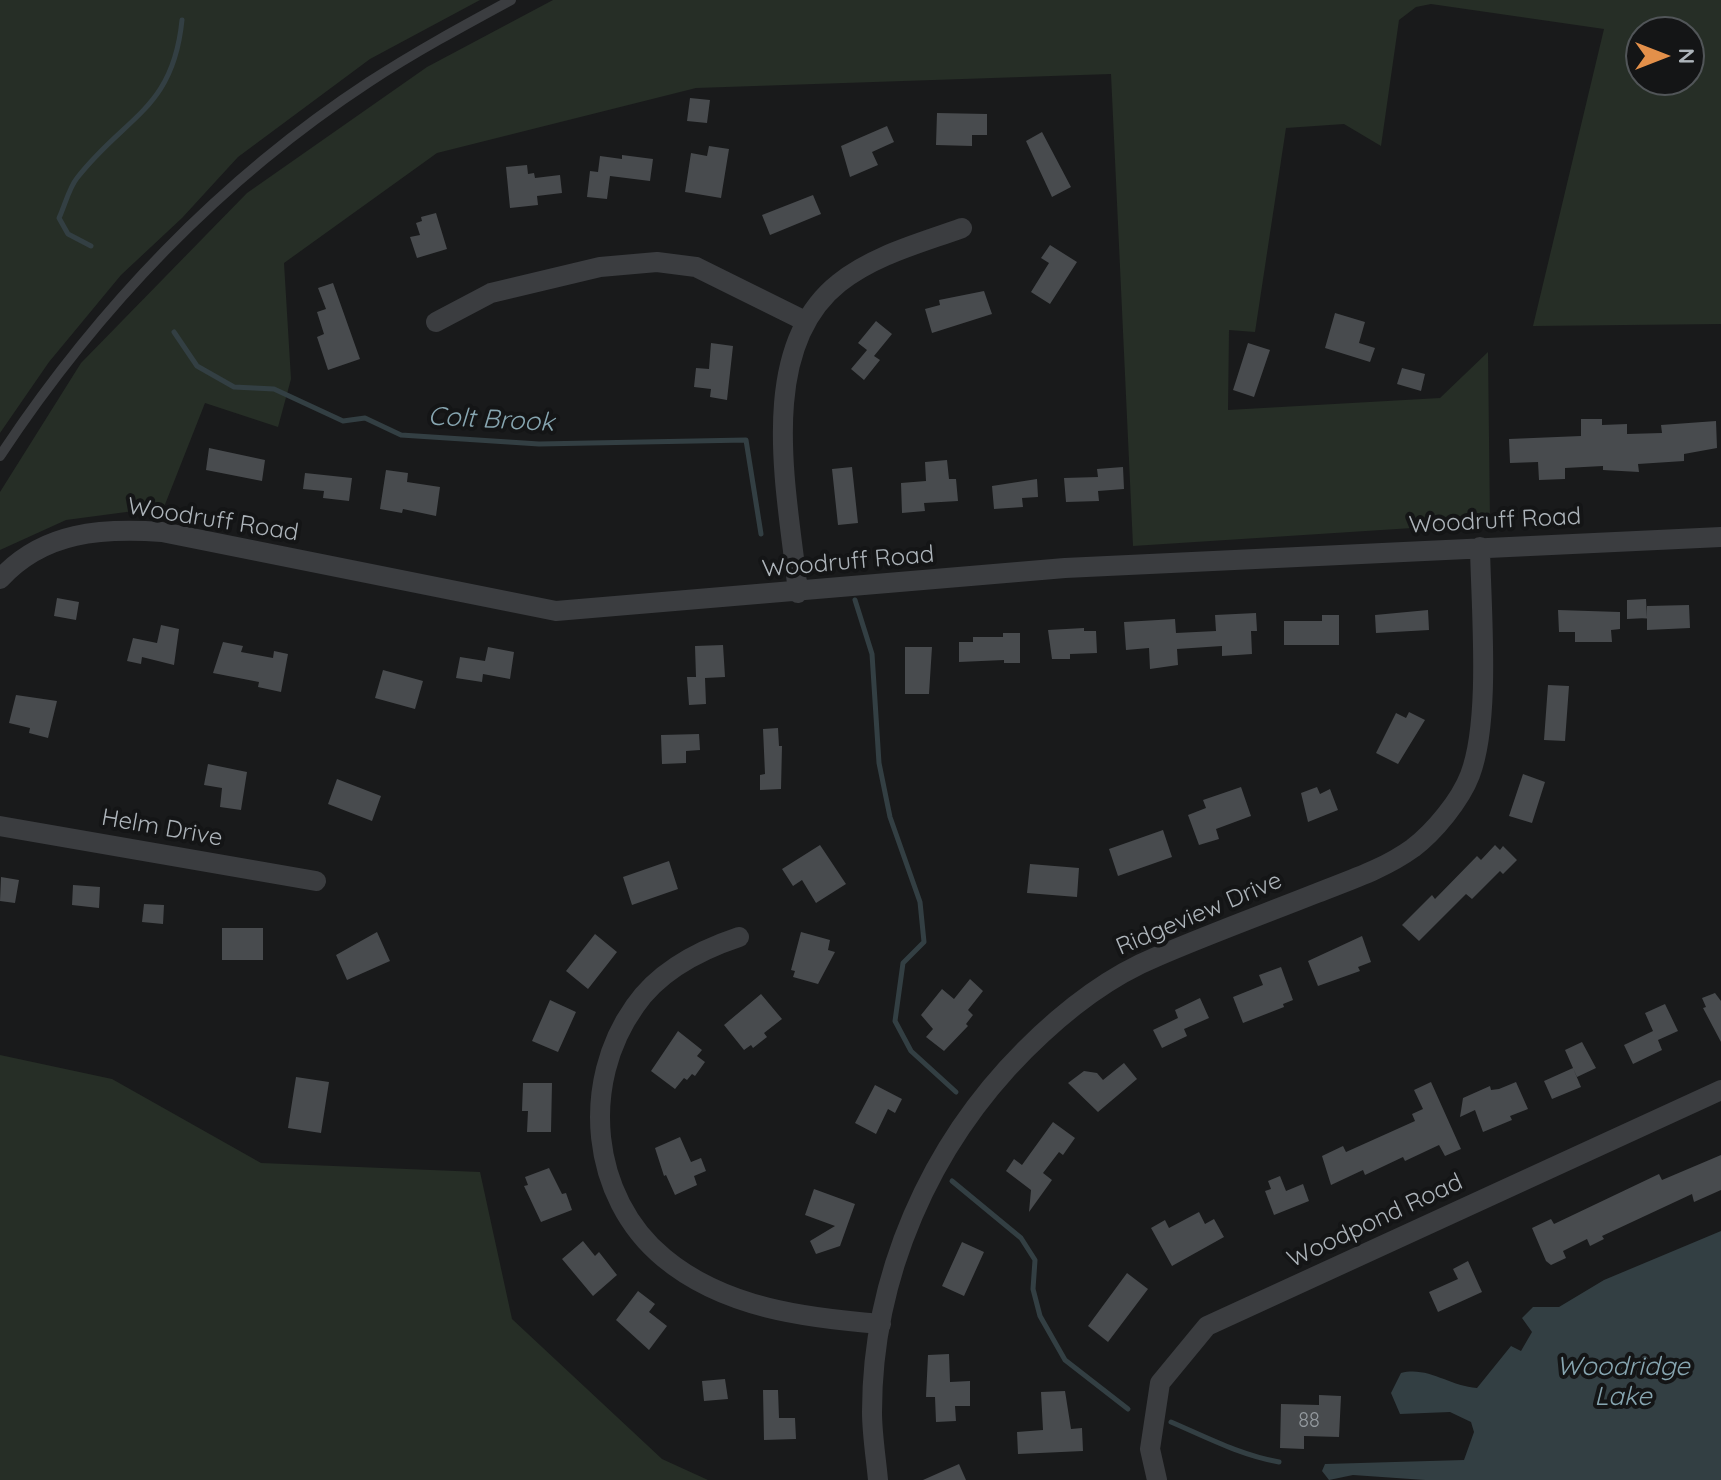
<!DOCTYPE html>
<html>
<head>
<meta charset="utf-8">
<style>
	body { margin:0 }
	#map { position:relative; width:1721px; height:1480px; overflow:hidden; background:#191a1b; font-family:Quicksand,sans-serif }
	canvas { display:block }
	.north { position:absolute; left:1625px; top:16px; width:80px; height:80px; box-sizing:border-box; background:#141516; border:2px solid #515558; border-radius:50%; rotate:90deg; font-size:22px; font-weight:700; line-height:32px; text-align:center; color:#adb4ba }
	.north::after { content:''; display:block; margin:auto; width:28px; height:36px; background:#e3904a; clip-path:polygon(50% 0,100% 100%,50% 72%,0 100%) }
</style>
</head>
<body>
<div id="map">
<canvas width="1721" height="1480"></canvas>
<div class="north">N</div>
</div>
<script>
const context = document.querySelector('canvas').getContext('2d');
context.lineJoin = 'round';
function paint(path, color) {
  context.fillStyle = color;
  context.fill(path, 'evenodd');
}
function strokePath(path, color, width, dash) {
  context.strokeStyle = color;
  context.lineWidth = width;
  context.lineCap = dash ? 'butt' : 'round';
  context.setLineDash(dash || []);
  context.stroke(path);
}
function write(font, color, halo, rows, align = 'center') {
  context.font = font + ' Quicksand,sans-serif';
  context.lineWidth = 8;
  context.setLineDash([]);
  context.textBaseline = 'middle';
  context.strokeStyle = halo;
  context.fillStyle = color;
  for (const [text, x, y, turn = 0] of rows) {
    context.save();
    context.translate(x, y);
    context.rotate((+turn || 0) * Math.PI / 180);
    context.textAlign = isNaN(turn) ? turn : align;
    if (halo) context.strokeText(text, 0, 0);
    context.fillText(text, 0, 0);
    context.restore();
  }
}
paint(new Path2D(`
	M 0,0 L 480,0 L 370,59 L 238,157 L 182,218 L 121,275 L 49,362 L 0,433 Z
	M 553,0 L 1721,0 L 1721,324 L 1533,326 L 1604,29 L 1431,4 L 1416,7 L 1399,20 L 1381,146 L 1344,124 L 1286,128 L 1255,332 L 1229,330 L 1228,410 L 1440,398 L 1488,352 L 1490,523 L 1133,546 L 1111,74 L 696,88 L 437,153 L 284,263 L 291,379 L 278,427 L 205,403 L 164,507 L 66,520 L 0,550 L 0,492 L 81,363 L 247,193 L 427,67 ZM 1641,32 L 1689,32 L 1689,80 L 1641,80 Z
	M 0,1055 L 112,1079 L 261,1163 L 480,1172 L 512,1319 L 662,1459 L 708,1480 L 0,1480 Z`), '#262e26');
paint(new Path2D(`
	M 1721,1231 L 1721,1480 L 1425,1480 L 1353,1475 L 1329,1480 L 1322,1471 L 1325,1464 L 1464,1460 L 1474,1432 L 1471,1422 L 1450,1412 L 1400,1414 L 1391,1393 L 1401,1373 C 1428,1366 1449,1386 1477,1388 L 1511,1346 L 1521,1351 L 1532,1332 L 1522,1318 L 1533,1307 L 1559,1307 L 1604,1280 Z`), '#333f43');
strokePath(new Path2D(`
	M 91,246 L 68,234 L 59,218 C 65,205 69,188 77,178 C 125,116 173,110 182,20
	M 174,332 L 197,366 L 234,387 L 274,389 L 343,421 L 365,418 L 401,435 L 539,444 L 746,440 L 761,534
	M 855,600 L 872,654 L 879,763 L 890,817 L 920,902 L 924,942 L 903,963 L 895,1021 L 911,1051 L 956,1092
	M 952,1181 L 1021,1238 L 1035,1260 L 1033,1289 L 1040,1316 L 1065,1360 L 1128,1409
	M 1171,1422 C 1206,1437 1240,1455 1279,1462`), '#333f43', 5);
paint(new Path2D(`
	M 690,98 L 710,100 L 707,123 L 687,121 Z
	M 937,113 L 987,114 L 987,135 L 972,135 L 972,146 L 936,145 Z
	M 887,126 L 894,142 L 872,152 L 878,165 L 850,177 L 841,146 Z
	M 1042,132 L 1071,187 L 1052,197 L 1026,141 Z
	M 709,146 L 729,149 L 721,198 L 685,192 L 691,153 L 707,156 Z
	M 622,155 L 653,159 L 650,181 L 610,176 L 607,199 L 587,197 L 590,171 L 598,172 L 600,156 L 622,159 Z
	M 527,165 L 528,174 L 534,173 L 535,178 L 560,175 L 562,193 L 537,196 L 538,205 L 510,208 L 506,167 Z
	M 813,195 L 821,214 L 770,235 L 762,215 Z
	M 436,213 L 447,249 L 417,258 L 410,237 L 420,235 L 416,223 L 422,221 L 421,217 Z
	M 1050,245 L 1077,262 L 1050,304 L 1031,292 L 1049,263 L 1041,258 Z
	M 333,283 L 360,359 L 328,370 L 317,337 L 324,334 L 317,312 L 326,309 L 318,288 Z
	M 984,291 L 992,314 L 932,333 L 925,309 L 940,305 L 939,300 Z
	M 1335,313 L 1365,322 L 1359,343 L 1375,348 L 1370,362 L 1325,348 Z
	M 876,321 L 892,334 L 874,356 L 880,360 L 864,380 L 851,369 L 867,350 L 858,343 Z
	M 711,343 L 733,346 L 727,400 L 710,397 L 711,389 L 694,387 L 696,368 L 709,369 Z
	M 1248,343 L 1270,350 L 1254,397 L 1233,390 Z
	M 1402,368 L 1425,374 L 1421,391 L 1397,384 Z
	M 1581,419 L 1602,419 L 1602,425 L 1627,424 L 1627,434 L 1662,433 L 1661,425 L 1716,421 L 1717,448 L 1684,454 L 1684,461 L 1638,464 L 1639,472 L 1603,470 L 1603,466 L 1565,468 L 1565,479 L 1539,480 L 1538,462 L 1510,463 L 1509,439 L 1581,436 Z
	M 209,448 L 265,460 L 262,481 L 206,470 Z
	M 947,460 L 949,479 L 956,479 L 958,501 L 924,503 L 925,511 L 902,513 L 901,483 L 926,481 L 925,462 Z
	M 852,467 L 858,523 L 838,525 L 832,469 Z
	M 1123,467 L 1124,489 L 1098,491 L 1099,501 L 1066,502 L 1064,478 L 1098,477 L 1097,469 Z
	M 386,470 L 408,473 L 407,482 L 440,487 L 436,516 L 403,509 L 402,513 L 380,509 Z
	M 305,473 L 352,478 L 349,501 L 323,498 L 324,491 L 303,489 Z
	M 1037,479 L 1038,497 L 1022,498 L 1023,507 L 994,509 L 992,486 Z
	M 57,598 L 79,602 L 76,620 L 54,616 Z
	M 1646,599 L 1647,618 L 1627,619 L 1627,600 Z
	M 1689,605 L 1690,628 L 1647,630 L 1647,606 Z
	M 1428,610 L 1429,630 L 1376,633 L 1375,615 Z
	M 1558,610 L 1620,612 L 1620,629 L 1611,630 L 1612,642 L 1575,642 L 1575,632 L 1559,632 Z
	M 1256,613 L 1257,631 L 1251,631 L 1252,654 L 1222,656 L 1222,646 L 1177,649 L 1178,665 L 1150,669 L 1149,648 L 1126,650 L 1124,622 L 1175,619 L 1176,633 L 1216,631 L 1215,615 Z
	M 1322,615 L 1339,615 L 1339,645 L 1284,645 L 1284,621 L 1322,621 Z
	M 161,625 L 179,629 L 174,665 L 142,657 L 141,664 L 127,661 L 133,638 L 157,643 Z
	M 1084,628 L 1084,631 L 1096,631 L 1097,653 L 1070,654 L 1070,659 L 1052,659 L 1048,630 Z
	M 1003,633 L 1020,633 L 1020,663 L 1004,663 L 1004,660 L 959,662 L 959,642 L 973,642 L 973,637 L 1003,637 Z
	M 223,642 L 243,646 L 241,652 L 273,658 L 274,651 L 288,654 L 281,692 L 258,687 L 259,682 L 213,673 Z
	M 723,645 L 725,677 L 705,678 L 706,704 L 689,705 L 687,677 L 696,677 L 695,646 Z
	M 488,647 L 514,652 L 510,679 L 483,674 L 482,682 L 456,678 L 460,657 L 485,661 Z
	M 905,647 L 932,647 L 929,694 L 905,694 Z
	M 383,670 L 423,681 L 415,709 L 375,698 Z
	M 1548,685 L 1569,686 L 1565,741 L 1544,740 Z
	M 16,695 L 57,701 L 48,738 L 29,733 L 30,728 L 9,723 Z
	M 1409,712 L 1425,720 L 1398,764 L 1376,753 L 1396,713 L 1406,718 Z
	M 778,728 L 779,746 L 782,746 L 781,789 L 760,790 L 760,775 L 765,774 L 763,729 Z
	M 699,734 L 700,750 L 686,751 L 686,763 L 662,764 L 661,735 Z
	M 208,764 L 247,772 L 241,810 L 220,807 L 222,788 L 204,785 Z
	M 1523,774 L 1545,782 L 1532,823 L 1509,816 Z
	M 337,779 L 381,796 L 372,821 L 328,804 Z
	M 1241,787 L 1251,816 L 1216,829 L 1219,839 L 1199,845 L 1188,815 L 1206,808 L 1203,800 Z
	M 1317,787 L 1320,794 L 1330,789 L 1338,810 L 1308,822 L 1301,793 Z
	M 1163,830 L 1172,857 L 1118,876 L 1109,849 Z
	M 820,845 L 846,884 L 816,903 L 802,880 L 793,886 L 782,869 Z
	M 1495,845 L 1500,850 L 1503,846 L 1517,860 L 1503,874 L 1500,871 L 1472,899 L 1466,894 L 1419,941 L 1402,925 L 1432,895 L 1435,899 L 1477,856 L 1481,860 Z
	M 669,861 L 678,889 L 632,905 L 623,877 Z
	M 1030,864 L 1079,868 L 1077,897 L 1027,893 Z
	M 1,877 L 19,880 L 15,903 L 0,901 Z
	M 73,885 L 100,887 L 99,908 L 72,905 Z
	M 144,904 L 164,905 L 163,924 L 142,922 Z
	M 222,928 L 263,928 L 263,960 L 222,960 Z
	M 377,932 L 390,961 L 347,980 L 336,955 Z
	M 801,932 L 830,940 L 828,950 L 835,952 L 818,984 L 793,977 L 795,971 L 791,970 Z
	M 595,934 L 617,952 L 588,989 L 566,971 Z
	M 1362,936 L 1371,962 L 1358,967 L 1360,971 L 1318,986 L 1308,961 Z
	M 1281,967 L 1293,1000 L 1283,1004 L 1284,1007 L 1243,1023 L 1233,997 L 1263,985 L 1259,975 Z
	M 970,979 L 983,991 L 968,1010 L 973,1015 L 966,1024 L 968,1026 L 944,1051 L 926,1037 L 933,1029 L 921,1015 L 942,989 L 954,999 Z
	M 1715,993 L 1721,1001 L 1721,1042 L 1703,1008 L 1706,1007 L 1702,998 Z
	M 761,994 L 782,1019 L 764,1033 L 767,1037 L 753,1048 L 751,1045 L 744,1050 L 724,1025 Z
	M 1200,998 L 1209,1018 L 1184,1029 L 1187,1036 L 1162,1048 L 1153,1030 L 1178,1018 L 1175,1010 Z
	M 550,1000 L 576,1012 L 558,1052 L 532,1041 Z
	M 1665,1004 L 1678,1031 L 1658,1040 L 1662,1050 L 1633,1064 L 1624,1045 L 1653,1031 L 1645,1013 Z
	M 678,1031 L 702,1050 L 697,1056 L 705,1062 L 695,1076 L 692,1074 L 687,1080 L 684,1078 L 675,1089 L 651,1071 Z
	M 1582,1042 L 1596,1068 L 1577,1077 L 1565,1050 Z
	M 1124,1063 L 1137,1079 L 1098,1112 L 1068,1083 L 1084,1071 L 1097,1073 L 1103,1080 Z
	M 1573,1068 L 1581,1087 L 1552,1099 L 1544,1081 Z
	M 296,1077 L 329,1082 L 321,1133 L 288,1128 Z
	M 1431,1082 L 1461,1149 L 1445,1156 L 1439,1145 L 1405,1161 L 1403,1157 L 1365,1175 L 1363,1170 L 1331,1185 L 1322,1156 L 1343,1146 L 1346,1152 L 1415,1121 L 1412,1114 L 1423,1109 L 1414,1090 Z
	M 1516,1082 L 1528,1109 L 1510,1116 L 1512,1120 L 1483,1132 L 1475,1110 L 1460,1117 L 1463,1098 L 1490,1086 L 1491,1090 L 1499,1089 Z
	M 523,1083 L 552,1083 L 551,1132 L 527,1132 L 528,1111 L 522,1111 Z
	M 875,1085 L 902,1099 L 895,1113 L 888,1109 L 876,1134 L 855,1123 Z
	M 1053,1122 L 1075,1138 L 1063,1155 L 1059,1152 L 1043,1173 L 1052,1180 L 1029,1212 L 1031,1190 L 1006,1171 L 1014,1159 L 1022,1165 Z
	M 680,1137 L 691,1162 L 701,1158 L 706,1171 L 694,1176 L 697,1185 L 675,1195 L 666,1175 L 664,1176 L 655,1148 Z
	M 1721,1155 L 1721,1190 L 1694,1202 L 1692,1194 L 1602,1236 L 1604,1239 L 1590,1246 L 1587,1239 L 1563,1251 L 1566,1258 L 1551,1265 L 1546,1261 L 1532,1228 L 1551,1219 L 1554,1224 L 1659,1174 L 1662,1180 Z
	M 549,1168 L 562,1194 L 566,1193 L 572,1210 L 541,1222 L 524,1186 L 528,1185 L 525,1177 Z
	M 1280,1176 L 1286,1191 L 1303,1184 L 1309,1201 L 1274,1215 L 1265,1191 L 1271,1189 L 1268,1181 Z
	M 814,1189 L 855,1204 L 840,1246 L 816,1254 L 810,1241 L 835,1226 L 805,1215 Z
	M 1199,1212 L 1205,1224 L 1214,1219 L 1224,1237 L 1172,1266 L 1151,1228 L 1165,1220 L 1169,1228 Z
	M 583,1241 L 595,1256 L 599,1252 L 617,1275 L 593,1296 L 562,1259 Z
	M 962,1242 L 984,1252 L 964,1296 L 942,1286 Z
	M 1468,1261 L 1482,1292 L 1438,1312 L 1429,1292 L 1458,1279 L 1453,1269 Z
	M 1127,1273 L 1148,1289 L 1108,1342 L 1088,1326 Z
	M 638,1291 L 655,1304 L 649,1312 L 667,1326 L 649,1350 L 616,1320 Z
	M 949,1354 L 950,1382 L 970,1381 L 970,1406 L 955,1406 L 956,1421 L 936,1422 L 935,1397 L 926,1397 L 928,1355 Z
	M 725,1379 L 728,1399 L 704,1401 L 702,1381 Z
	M 763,1390 L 778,1390 L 779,1418 L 795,1418 L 796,1439 L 764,1440 Z
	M 1065,1391 L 1071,1429 L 1082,1428 L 1083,1451 L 1018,1454 L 1017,1432 L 1043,1430 L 1041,1392 Z
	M 1319,1395 L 1341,1396 L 1339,1437 L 1304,1436 L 1304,1449 L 1280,1448 L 1281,1404 L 1319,1405 Z
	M 959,1464 L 966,1480 L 923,1480 Z`), '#484b4e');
strokePath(new Path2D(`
	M 0,456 C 97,309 221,179 369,82 C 415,52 463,26 511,0`), '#3b3d40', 10);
strokePath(new Path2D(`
	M 436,322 L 491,293 L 600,267 L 657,262 L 696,267 L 805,321
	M 0,579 C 44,531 102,528 162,532 L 556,611 L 1065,568 L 1721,537
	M 798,593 C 789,500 753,351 839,283 C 874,255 921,243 962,228
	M 0,826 L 316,881
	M 739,937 C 700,950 659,971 635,1006 C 580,1083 590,1197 664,1258 C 724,1308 806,1318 881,1324
	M 878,1480 C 876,1458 872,1434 872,1412 C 872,1276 930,1145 1025,1050 C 1063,1012 1105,978 1156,957 C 1209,934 1264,914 1317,893 C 1350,880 1384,869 1413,848 C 1434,832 1460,801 1470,775 C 1491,720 1481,609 1480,547
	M 1157,1480 L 1150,1449 L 1160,1383 L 1207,1326 L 1721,1090`), '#3b3d40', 20);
write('20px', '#949a9f', null, [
	["88",1309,1421]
]);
write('24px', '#adb4ba', '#141516', [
	["Woodruff Road",213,520,9],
	["Woodruff Road",1495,521,-3],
	["Woodruff Road",848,562,-5],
	["Helm Drive",162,828,10],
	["Ridgeview Drive",1199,914,-23],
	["Woodpond Road",1375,1221,-25]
]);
write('italic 26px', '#87a6b1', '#141516', [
	["Colt Brook",491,420,3],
	["Woodridge",1623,1367],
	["Lake",1623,1397]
]);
</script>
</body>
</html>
